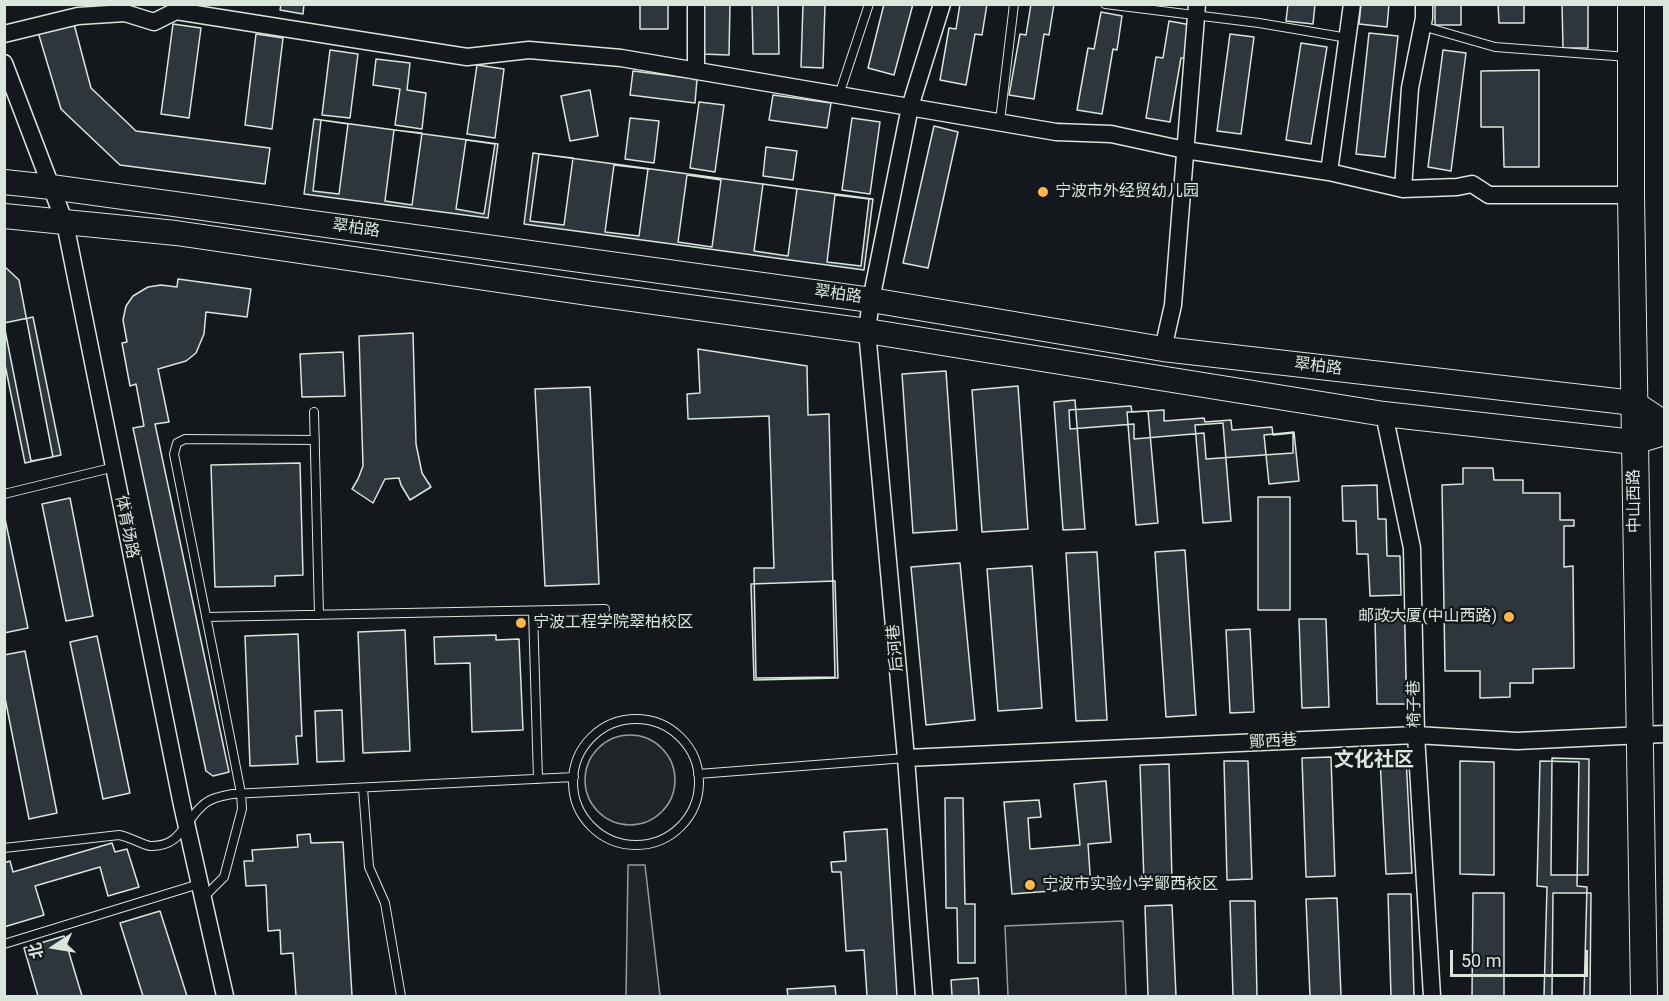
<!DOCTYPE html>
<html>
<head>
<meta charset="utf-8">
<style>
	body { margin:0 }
	#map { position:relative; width:1669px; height:1001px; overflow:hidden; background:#14181c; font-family:Roboto,"Noto Sans SC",sans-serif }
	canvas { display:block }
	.frame { position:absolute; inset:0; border:6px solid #d8e6dc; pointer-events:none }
	.north { position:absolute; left:24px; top:917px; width:60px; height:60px; -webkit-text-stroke:4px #14181c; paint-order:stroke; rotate:258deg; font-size:16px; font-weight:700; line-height:24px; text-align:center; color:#d8e6dc }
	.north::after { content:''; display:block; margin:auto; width:21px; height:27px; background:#d8e6dc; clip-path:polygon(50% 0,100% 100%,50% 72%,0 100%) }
	.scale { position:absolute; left:1450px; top:950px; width:138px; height:27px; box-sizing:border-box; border:3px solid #d8e6dc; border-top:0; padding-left:8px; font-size:18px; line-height:21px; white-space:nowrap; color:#d8e6dc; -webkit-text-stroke:4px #14181c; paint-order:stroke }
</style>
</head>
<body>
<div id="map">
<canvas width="1669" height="1001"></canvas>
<div class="frame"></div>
<div class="north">北</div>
<div class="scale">50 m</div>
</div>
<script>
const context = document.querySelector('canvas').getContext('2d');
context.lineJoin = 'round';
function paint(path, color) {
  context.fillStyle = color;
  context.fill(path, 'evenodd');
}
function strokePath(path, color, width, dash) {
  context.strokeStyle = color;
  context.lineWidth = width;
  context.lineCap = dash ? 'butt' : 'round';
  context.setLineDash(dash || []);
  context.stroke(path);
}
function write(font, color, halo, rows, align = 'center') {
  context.font = font + ' Roboto,"Noto Sans SC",sans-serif';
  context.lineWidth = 4.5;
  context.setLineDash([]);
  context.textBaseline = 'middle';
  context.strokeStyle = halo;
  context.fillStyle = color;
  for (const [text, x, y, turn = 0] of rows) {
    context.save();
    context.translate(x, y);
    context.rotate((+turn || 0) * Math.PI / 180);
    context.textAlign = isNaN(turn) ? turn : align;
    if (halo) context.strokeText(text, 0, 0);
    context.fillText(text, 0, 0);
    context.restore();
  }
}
const green = new Path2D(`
	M585 780a45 45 0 1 1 90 0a45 45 0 1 1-90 0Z
	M 628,865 L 645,865 L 660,996 L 626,996 Z
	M 1123,921 L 1126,996 L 1008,996 L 1005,926 Z`);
paint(green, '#202428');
strokePath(green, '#939e99', 1.5);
const building = new Path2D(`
	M 281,4 L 304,4 L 303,14 L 280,10 Z
	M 640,4 L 668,4 L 668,29 L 640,29 Z
	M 702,4 L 730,4 L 729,55 L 702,54 Z
	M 752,4 L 778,4 L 779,54 L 753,54 Z
	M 803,4 L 825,4 L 823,68 L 801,67 Z
	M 884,4 L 913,4 L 894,75 L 868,68 Z
	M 960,4 L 987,4 L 982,35 L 975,34 L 966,85 L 940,80 L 949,28 L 956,29 Z
	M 1031,4 L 1054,4 L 1049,35 L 1044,34 L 1034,99 L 1009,95 L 1020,34 L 1026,35 Z
	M 1288,4 L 1315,4 L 1313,24 L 1286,21 Z
	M 1361,4 L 1389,4 L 1387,27 L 1359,24 Z
	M 1435,4 L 1461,4 L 1461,25 L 1435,25 Z
	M 1498,4 L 1524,4 L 1524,23 L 1499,23 Z
	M 1562,4 L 1588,4 L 1588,48 L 1563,48 Z
	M 1101,12 L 1122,16 L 1117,50 L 1113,49 L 1102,114 L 1077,110 L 1088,48 L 1094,49 Z
	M 1169,21 L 1191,25 L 1185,58 L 1181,58 L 1170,122 L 1146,118 L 1156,57 L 1163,58 Z
	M 74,24 L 91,88 L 136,131 L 270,148 L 265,184 L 120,165 L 61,109 L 38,32 Z
	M 173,24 L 201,28 L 189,118 L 161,114 Z
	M 1369,33 L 1398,36 L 1385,157 L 1356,154 Z
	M 256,34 L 283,38 L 272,129 L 245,125 Z
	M 1230,34 L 1254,37 L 1241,134 L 1217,131 Z
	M 1301,43 L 1327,47 L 1311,144 L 1286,140 Z
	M 330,50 L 358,54 L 350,118 L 322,115 Z
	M 1443,50 L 1466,53 L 1451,171 L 1428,167 Z
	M 376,59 L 410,63 L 407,90 L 426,93 L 422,129 L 395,125 L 400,89 L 373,85 Z
	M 477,65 L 504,69 L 495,138 L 467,134 Z
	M 1539,70 L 1539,167 L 1504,167 L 1503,127 L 1481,127 L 1481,71 Z
	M 633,71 L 697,79 L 695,103 L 630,95 Z
	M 590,90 L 598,136 L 570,141 L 561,96 Z
	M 773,95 L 831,103 L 827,128 L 769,120 Z
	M 699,102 L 724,105 L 715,172 L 690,168 Z
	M 630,118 L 659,121 L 654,163 L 625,159 Z
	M 852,118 L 880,122 L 870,194 L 842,190 Z
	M 314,119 L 498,144 L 488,218 L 304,194 Z
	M 321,120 L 348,124 L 339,194 L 313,191 Z
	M 934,126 L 958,132 L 928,268 L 903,263 Z
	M 394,130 L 422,133 L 412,205 L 385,201 Z
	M 466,140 L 495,144 L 484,214 L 456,209 Z
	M 766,147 L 797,151 L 793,180 L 763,176 Z
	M 533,153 L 873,199 L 864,270 L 524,224 Z
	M 539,154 L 573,158 L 564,225 L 530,221 Z
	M 614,165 L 648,169 L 639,236 L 605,232 Z
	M 687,175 L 721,180 L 712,247 L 678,242 Z
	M 763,184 L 797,189 L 788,256 L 754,251 Z
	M 835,195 L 869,199 L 861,266 L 827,262 Z
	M 4,266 L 19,280 L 53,457 L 31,461 L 4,325 Z
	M 178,279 L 251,289 L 247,317 L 206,312 L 204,334 L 196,353 L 186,361 L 158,369 L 169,422 L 155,424 L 229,772 L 213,776 L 206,771 L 133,428 L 144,426 L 136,384 L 130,386 L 122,343 L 127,342 L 123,320 L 126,306 L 133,296 L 148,287 L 161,285 L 177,287 Z
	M 33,317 L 61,455 L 25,463 L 4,360 L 4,323 Z
	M 413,333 L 416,444 L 422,473 L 431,487 L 410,500 L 401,485 L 399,478 L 385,479 L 373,503 L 352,489 L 358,479 L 363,466 L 359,336 Z
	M 698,349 L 807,366 L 808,415 L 829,414 L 835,677 L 756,678 L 754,568 L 774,568 L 769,416 L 688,419 L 687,394 L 700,393 Z
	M 343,352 L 345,396 L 302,397 L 300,354 Z
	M 946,371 L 957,530 L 913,533 L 902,374 Z
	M 1018,386 L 1028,529 L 982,532 L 972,390 Z
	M 590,387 L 599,584 L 545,586 L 535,389 Z
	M 1075,400 L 1085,529 L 1063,530 L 1054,402 Z
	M 1131,406 L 1132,412 L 1164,410 L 1164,421 L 1204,418 L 1205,422 L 1231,420 L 1232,430 L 1272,427 L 1273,435 L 1293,433 L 1293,453 L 1206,459 L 1204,433 L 1134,439 L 1134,424 L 1070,429 L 1069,410 Z
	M 1148,411 L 1158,523 L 1136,525 L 1127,412 Z
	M 1223,423 L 1231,521 L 1203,523 L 1195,425 Z
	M 1294,432 L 1299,481 L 1269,484 L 1264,435 Z
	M 300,463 L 303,575 L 275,576 L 275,586 L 215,587 L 211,465 Z
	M 1463,468 L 1493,468 L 1494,480 L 1523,480 L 1523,493 L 1560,493 L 1560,520 L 1574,520 L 1574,526 L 1564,526 L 1564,567 L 1573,566 L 1574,668 L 1533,669 L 1533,683 L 1510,683 L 1510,697 L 1480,698 L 1480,671 L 1445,671 L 1442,485 L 1463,484 Z
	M 1377,485 L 1378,519 L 1386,519 L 1387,556 L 1400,556 L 1401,595 L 1370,596 L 1368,554 L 1357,554 L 1356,521 L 1343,521 L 1342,486 Z
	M 1258,497 L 1290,497 L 1290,610 L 1258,610 Z
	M 70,498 L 93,616 L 66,621 L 42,504 Z
	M 4,514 L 28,628 L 4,633 Z
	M 1185,550 L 1196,715 L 1166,717 L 1155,552 Z
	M 1097,552 L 1107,720 L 1076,721 L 1066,553 Z
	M 960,563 L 975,720 L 926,725 L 911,567 Z
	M 1032,566 L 1042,708 L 998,711 L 987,569 Z
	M 835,581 L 838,678 L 754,680 L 751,584 Z
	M 1405,617 L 1407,704 L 1377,704 L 1375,618 Z
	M 1299,619 L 1326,619 L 1329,707 L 1302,708 Z
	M 1250,629 L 1254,712 L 1230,713 L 1226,630 Z
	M 405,630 L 410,751 L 363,753 L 358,632 Z
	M 298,634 L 302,736 L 296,736 L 298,764 L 250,766 L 245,636 Z
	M 496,635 L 496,640 L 519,639 L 523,730 L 472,732 L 470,663 L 435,664 L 434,637 Z
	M 97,636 L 130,793 L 103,799 L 70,642 Z
	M 25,651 L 57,813 L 29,819 L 4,693 L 4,655 Z
	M 342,710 L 344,761 L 317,762 L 315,711 Z
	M 1331,757 L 1335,876 L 1306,877 L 1302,758 Z
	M 1406,758 L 1412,873 L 1386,874 L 1380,759 Z
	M 1552,758 L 1589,759 L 1588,875 L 1551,875 Z
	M 1224,761 L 1248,761 L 1252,879 L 1227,880 Z
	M 1460,761 L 1494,762 L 1494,875 L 1460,874 Z
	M 1540,761 L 1579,762 L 1577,886 L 1587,887 L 1584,996 L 1544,996 L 1547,887 L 1537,886 Z
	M 1169,764 L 1172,881 L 1144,882 L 1140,765 Z
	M 1106,781 L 1111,842 L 1088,844 L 1091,888 L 1012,894 L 1004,802 L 1039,800 L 1041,817 L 1028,818 L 1030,849 L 1080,845 L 1074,784 Z
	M 945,798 L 963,798 L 965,904 L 975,904 L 975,963 L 958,963 L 957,908 L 946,908 Z
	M 887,829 L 897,996 L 867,996 L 864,950 L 846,951 L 841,872 L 832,872 L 831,862 L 846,861 L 844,832 Z
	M 310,834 L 311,843 L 343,842 L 352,996 L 296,996 L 293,953 L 281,954 L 280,930 L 268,931 L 266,885 L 246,886 L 244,861 L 253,861 L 252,850 L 298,847 L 297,835 Z
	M 112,843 L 115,852 L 127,849 L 139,887 L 108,896 L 100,867 L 35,886 L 44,915 L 4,927 L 4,863 L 10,861 L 13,872 Z
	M 1473,893 L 1504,893 L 1504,996 L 1472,996 Z
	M 1553,893 L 1591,893 L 1590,996 L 1552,996 Z
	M 1388,894 L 1411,894 L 1414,996 L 1391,996 Z
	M 1337,898 L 1341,996 L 1310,996 L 1306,899 Z
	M 1230,901 L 1255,901 L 1257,996 L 1233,996 Z
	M 1172,905 L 1176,996 L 1148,996 L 1145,906 Z
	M 160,911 L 187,996 L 143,996 L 120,923 Z
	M 64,936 L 82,996 L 38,996 L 24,948 Z
	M 978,978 L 979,996 L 952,996 L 951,980 Z
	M 835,986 L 836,996 L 788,996 L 787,989 Z`);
paint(building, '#2c363c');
strokePath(building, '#d8e6dc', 1.5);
const lane = new Path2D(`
	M 1105,4 L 1259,23 L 1348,38
	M 1422,26 L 1495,47 L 1628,57
	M 839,95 L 869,4
	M 1000,121 L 1014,4
	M 314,412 L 319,615
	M 4,494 L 115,467
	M 533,611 L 538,779
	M 206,617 L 605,609
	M573 782a63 63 0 1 1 126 0a63 63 0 1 1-126 0Z
	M 698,774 L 906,758
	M 363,788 L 369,867 L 385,903 L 401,996
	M 4,848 L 119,835 C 130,837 143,845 150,846 C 181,847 183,823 202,806 C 210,798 222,796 232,794 L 574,777
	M 203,898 L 224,877 L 242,809 L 241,793 L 174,454 L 177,443 L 185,439 L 315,440
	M 4,944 L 199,884`);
const street = new Path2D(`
	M 4,34 L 78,16 L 125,13 L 154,22 L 176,11 L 467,57 L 529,50 L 621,58 L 1056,132 L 1111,134 L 1185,150 L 1329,172 L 1403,189 L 1457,187 L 1472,184 L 1489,195 L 1631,195
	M 4,63 L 65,223 L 182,805 L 225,996
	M 696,71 L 696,4
	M 1329,172 L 1352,4
	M 1403,189 L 1410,88 L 1424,18 L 1424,4
	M 1163,349 L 1173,305 L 1197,4
	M 1384,414 L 1412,548 L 1416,735 L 1432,996
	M 906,758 L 1416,735 L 1517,741 L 1664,734
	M 924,996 L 906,758 L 867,331 L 871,300 L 910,107 L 942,4`);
const secondary = new Path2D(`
	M 4,182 L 51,187 L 871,300 L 1163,349 L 1634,403 L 1664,423
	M 4,216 L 176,233 L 594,294 L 867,331 L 1384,414 L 1634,442 L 1664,433`);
const primary = new Path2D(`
	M 1631,4 L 1631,195 L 1644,996`);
strokePath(lane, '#d8e6dc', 10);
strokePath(street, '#d8e6dc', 19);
strokePath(secondary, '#d8e6dc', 26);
strokePath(primary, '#d8e6dc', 28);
strokePath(lane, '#14181c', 8);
strokePath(street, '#14181c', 16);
strokePath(secondary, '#14181c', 24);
strokePath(primary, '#14181c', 26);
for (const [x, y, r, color] of [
	[1043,192,6,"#ffb74d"],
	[1509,617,6,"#ffb74d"],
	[521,623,6,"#ffb74d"],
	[1030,885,6,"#ffb74d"]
]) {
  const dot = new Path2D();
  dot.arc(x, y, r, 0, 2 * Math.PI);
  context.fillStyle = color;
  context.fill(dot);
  strokePath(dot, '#14181c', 2);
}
write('16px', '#d8e6dc', '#14181c', [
	["宁波市外经贸幼儿园",1055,192],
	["邮政大厦(中山西路)",1497,617,"right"],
	["宁波工程学院翠柏校区",533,623],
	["宁波市实验小学鄮西校区",1042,885]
], 'left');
write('16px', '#d8e6dc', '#14181c', [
	["翠柏路",356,229,8],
	["翠柏路",838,295,8],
	["翠柏路",1318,367,7],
	["中山西路",1635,501,-91],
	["体育场路",126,527,79],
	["后河巷",896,648,-95],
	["椅子巷",1415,704,-91],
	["鄮西巷",1273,742,-3]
]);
write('bold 20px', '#d8e6dc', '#14181c', [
	["文化社区",1374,761]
]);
</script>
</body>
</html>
